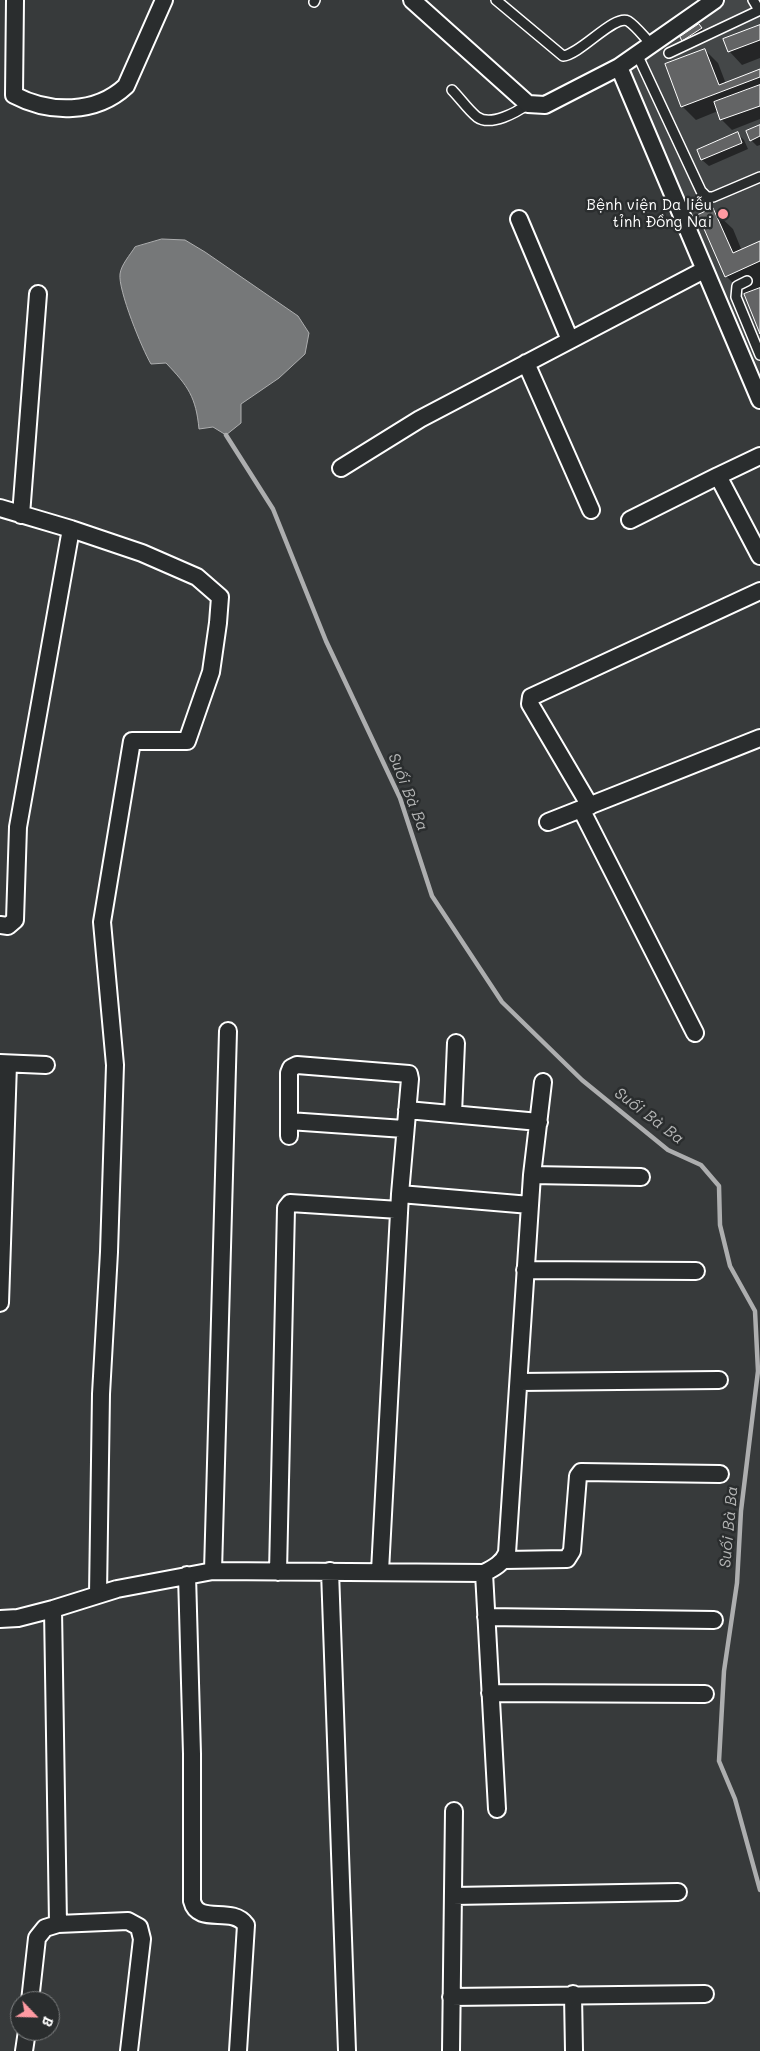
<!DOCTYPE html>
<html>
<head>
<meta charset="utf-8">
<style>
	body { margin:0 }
	#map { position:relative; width:760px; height:2051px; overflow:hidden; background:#373a3b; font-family:Mali,sans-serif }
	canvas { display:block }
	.north { position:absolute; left:10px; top:1991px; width:50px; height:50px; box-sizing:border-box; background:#2a2d2e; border:1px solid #7f8182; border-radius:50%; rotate:114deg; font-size:14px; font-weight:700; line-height:20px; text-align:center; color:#fff }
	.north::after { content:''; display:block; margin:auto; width:18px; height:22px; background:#ff9aa2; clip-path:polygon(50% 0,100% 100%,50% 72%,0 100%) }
</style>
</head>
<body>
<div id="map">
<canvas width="760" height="2051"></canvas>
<div class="north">B</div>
</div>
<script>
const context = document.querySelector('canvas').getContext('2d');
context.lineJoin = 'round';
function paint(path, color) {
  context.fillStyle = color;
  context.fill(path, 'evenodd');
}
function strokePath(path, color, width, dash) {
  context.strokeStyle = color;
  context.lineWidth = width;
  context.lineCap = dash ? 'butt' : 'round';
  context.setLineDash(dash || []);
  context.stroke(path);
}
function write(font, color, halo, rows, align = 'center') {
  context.font = font + ' Mali,sans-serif';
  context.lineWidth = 5;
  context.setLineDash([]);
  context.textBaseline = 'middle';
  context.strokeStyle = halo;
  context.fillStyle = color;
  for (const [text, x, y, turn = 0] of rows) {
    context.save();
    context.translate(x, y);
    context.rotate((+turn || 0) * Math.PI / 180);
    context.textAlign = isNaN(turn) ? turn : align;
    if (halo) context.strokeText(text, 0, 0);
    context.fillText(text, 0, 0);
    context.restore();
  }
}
paint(new Path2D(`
	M 725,0 L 760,0 L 760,387 L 626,68 Z`), '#444748');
const water = new Path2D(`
	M 162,239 L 185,240 L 205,252 L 298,316 L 309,333 L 305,354 L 279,378 L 241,404 L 241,423 L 226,435 L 213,427 L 199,429 C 196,397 188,386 166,363 L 151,364 C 142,349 118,290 120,274 C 121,265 130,255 135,247 Z`);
paint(water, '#767879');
strokePath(water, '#adaeaf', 1);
paint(new Path2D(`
	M 699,25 L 704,31 L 686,43 L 682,37 Z
	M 760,26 L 760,58 L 742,65 L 729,51 Z
	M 705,50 L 718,63 L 726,84 L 760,70 L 760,119 L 732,130 L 722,120 L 718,111 L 696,120 L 682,106 Z
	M 760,126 L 760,145 L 757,146 L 751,140 Z
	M 738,134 L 744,140 L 748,149 L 709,166 L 702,160 L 698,151 Z
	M 713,210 L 733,229 L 742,251 L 760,242 L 760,331 L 746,296 L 726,276 Z`), '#0007');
strokePath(new Path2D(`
	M 226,435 L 273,509 L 326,641 L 400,798 L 432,896 L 502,1002 L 582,1080 L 668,1150 L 701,1165 L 719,1186 L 720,1225 L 730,1266 L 755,1311 L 758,1371 L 741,1511 L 737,1583 L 724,1671 L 719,1761 L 735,1799 L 760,1890`), '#adaeaf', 4.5);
const building = new Path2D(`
	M 699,24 L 702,28 L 682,41 L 680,37 Z
	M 760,25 L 760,40 L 728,52 L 723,39 Z
	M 705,49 L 719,85 L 760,69 L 760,77 L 681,107 L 665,64 Z
	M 760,85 L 760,106 L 720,120 L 714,102 Z
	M 760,125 L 760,136 L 750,141 L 746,131 Z
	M 738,132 L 742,143 L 701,160 L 697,150 Z
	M 713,208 L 733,253 L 760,241 L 760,261 L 725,277 L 698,215 Z
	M 760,288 L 760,334 L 744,294 Z`);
paint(building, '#636465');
strokePath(building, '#fff', 1);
const service = new Path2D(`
	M 496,0 L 563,56 C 581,54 614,14 628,21 C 636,26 644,37 651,44
	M 753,0 L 759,10
	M 314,2 L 315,0
	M 669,53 L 760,10
	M 637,54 L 701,191 L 707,197 L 713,197 L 760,177
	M 452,90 C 460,98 468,110 477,117 C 491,127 517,112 528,104
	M 747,281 L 737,286 L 736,297 L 760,355`);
const minor = new Path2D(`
	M 15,0 L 14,95 C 50,114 96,114 126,86 L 164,0
	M 412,0 L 528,104 L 545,105 L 619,67 L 715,0
	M 619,67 L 760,400
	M 519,219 L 570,340
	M 526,363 L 591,510
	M 760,456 L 718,476 L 760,556
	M 341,468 L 420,419 L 704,270
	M 0,508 L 71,529 L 18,827 L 15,920 L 8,926 L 0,925
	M 21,515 L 38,294
	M 630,520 L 718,476
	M 71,529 L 142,553 L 197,577 L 220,597 L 218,623 L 211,672 L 187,741 L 132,741 L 102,922 L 115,1065 L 109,1252 L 101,1394 L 98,1594
	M 590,806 L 530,704 L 531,697 L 760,591
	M 548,822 L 581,809
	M 695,1033 L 581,809 L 760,738
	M 0,1063 L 46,1065
	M 407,1110 L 539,1122
	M 453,1114 L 456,1043
	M 289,1121 L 404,1129
	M 289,1136 L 289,1073 L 291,1068 L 297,1065 L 409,1074 L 410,1079 L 400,1194 L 380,1571
	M 532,1175 L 543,1082
	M 400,1194 L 530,1205
	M 525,1270 L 696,1271
	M 0,1303 L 8,1064
	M 519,1382 L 719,1380
	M 504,1560 L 567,1559 L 572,1551 L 578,1476 L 581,1472 L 720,1474
	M 213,1571 L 228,1031
	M 330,1571 L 347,2051
	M 278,1572 L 286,1208 L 290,1203 L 399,1210
	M 484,1573 L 497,1809
	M 187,1575 L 192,1754 L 192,1901 C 198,1926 232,1905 246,1925 L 238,2051
	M 53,1609 L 58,1924
	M 486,1617 L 714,1620
	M 0,1619 L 18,1618 L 53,1609 L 117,1589 L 213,1571 L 484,1573 C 494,1568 503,1563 507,1553 L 532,1175 L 641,1177
	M 490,1693 L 705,1694
	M 453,1896 L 678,1892
	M 573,1994 L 574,2051
	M 451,1997 L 705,1994
	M 30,2001 L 37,1938 L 45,1928 L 58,1924 L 128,1921 L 139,1927 L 142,1939 L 129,2051
	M 24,2051 L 27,2031
	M 451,2051 L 454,1811`);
strokePath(service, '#fff', 12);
strokePath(minor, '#fff', 20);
strokePath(service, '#2a2d2e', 9);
strokePath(minor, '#2a2d2e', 16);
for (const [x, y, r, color] of [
	[723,214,6,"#ff9aa2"]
]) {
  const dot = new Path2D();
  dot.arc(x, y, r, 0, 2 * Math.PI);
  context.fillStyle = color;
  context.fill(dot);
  strokePath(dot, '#2a2d2e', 2);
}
write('15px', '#fff', '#2a2d2e', [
	["Bệnh viện Da liễu",712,205],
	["tỉnh Đồng Nai",712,222]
], 'right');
write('italic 16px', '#b4b5b5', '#2a2d2e', [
	["Suối Bà Ba",408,792,68],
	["Suối Bà Ba",649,1116,37],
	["Suối Bà Ba",729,1527,-85]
]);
</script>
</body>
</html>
